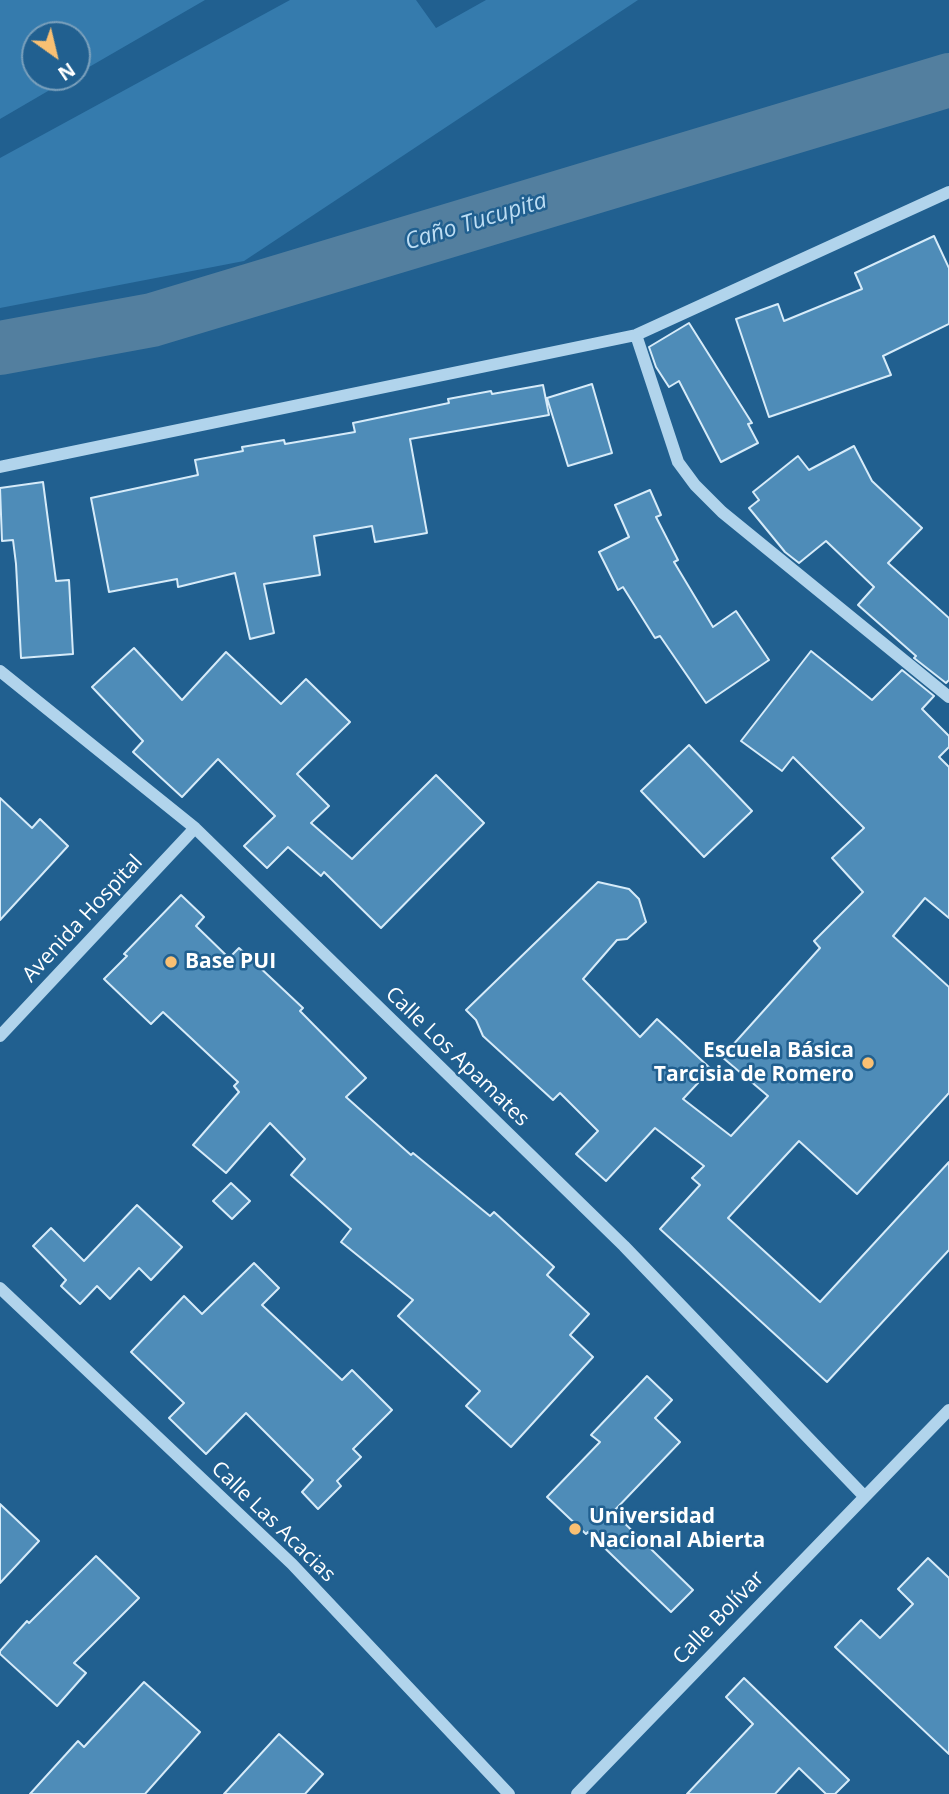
<!DOCTYPE html>
<html>
<head>
<meta charset="utf-8">
<style>
	body { margin:0 }
	#map { position:relative; width:949px; height:1794px; overflow:hidden; background:#216090; font-family:"Open Sans",sans-serif }
	canvas { display:block }
	.north { position:absolute; left:21px; top:21px; width:70px; height:70px; box-sizing:border-box; background:#216090; border:2px solid #7aa0bc; border-radius:50%; rotate:146deg; font-size:19px; font-weight:700; line-height:28px; text-align:center; color:#fff }
	.north::after { content:''; display:block; margin:auto; width:24px; height:32px; background:#f9c073; clip-path:polygon(50% 0,100% 100%,50% 72%,0 100%) }
</style>
</head>
<body>
<div id="map">
<canvas width="949" height="1794"></canvas>
<div class="north">N</div>
</div>
<script>
const context = document.querySelector('canvas').getContext('2d');
context.lineJoin = 'round';
function paint(path, color) {
  context.fillStyle = color;
  context.fill(path, 'evenodd');
}
function strokePath(path, color, width, dash) {
  context.strokeStyle = color;
  context.lineWidth = width;
  context.lineCap = dash ? 'butt' : 'round';
  context.setLineDash(dash || []);
  context.stroke(path);
}
function write(font, color, halo, rows, align = 'center') {
  context.font = font + ' "Open Sans",sans-serif';
  context.lineWidth = 5;
  context.setLineDash([]);
  context.textBaseline = 'middle';
  context.strokeStyle = halo;
  context.fillStyle = color;
  for (const [text, x, y, turn = 0] of rows) {
    context.save();
    context.translate(x, y);
    context.rotate((+turn || 0) * Math.PI / 180);
    context.textAlign = isNaN(turn) ? turn : align;
    if (halo) context.strokeText(text, 0, 0);
    context.fillText(text, 0, 0);
    context.restore();
  }
}
paint(new Path2D(`
	M 0,0 L 205,0 L 77,74 L 77,35 L 35,35 L 35,77 L 72,77 L 0,119 Z
	M 290,0 L 416,0 L 436,28 L 486,0 L 638,0 L 244,261 L 0,308 L 0,158 Z`), '#357bad');
strokePath(new Path2D(`
	M 0,348 L 152,320 L 949,80`), '#537f9f', 54);
const building = new Path2D(`
	M 934,236 L 949,268 L 949,324 L 883,356 L 891,375 L 769,417 L 736,319 L 778,304 L 784,321 L 862,289 L 855,273 Z
	M 689,323 L 752,423 L 748,424 L 758,443 L 721,462 L 679,381 L 669,387 L 656,367 L 649,347 Z
	M 592,384 L 612,453 L 568,466 L 547,398 Z
	M 543,385 L 549,415 L 410,439 L 427,533 L 375,542 L 372,526 L 314,536 L 320,575 L 264,584 L 274,633 L 250,639 L 235,573 L 178,587 L 177,579 L 109,592 L 91,498 L 198,475 L 195,460 L 243,451 L 242,447 L 284,440 L 285,444 L 355,432 L 353,423 L 449,403 L 448,399 L 491,391 L 492,394 Z
	M 854,446 L 872,481 L 922,528 L 888,563 L 949,618 L 949,680 L 946,683 L 914,658 L 916,656 L 858,605 L 874,587 L 826,541 L 799,563 L 785,552 L 749,508 L 759,500 L 753,492 L 798,456 L 809,470 Z
	M 43,482 L 56,581 L 69,580 L 73,654 L 21,658 L 16,564 L 13,540 L 2,541 L 0,488 Z
	M 650,490 L 661,515 L 656,517 L 678,560 L 674,562 L 713,627 L 736,611 L 769,660 L 706,703 L 660,636 L 655,638 L 623,587 L 618,590 L 599,552 L 629,537 L 615,505 Z
	M 134,648 L 182,700 L 226,652 L 281,704 L 306,679 L 350,722 L 297,774 L 329,806 L 311,823 L 352,859 L 436,775 L 484,823 L 381,928 L 324,872 L 321,876 L 288,847 L 267,868 L 244,846 L 275,816 L 218,759 L 182,797 L 133,752 L 143,741 L 92,687 Z
	M 811,651 L 872,700 L 902,670 L 934,696 L 922,709 L 949,736 L 949,747 L 939,757 L 949,767 L 949,918 L 925,898 L 893,936 L 949,987 L 949,1093 L 857,1194 L 799,1141 L 728,1218 L 820,1302 L 949,1162 L 949,1250 L 827,1382 L 660,1229 L 700,1185 L 692,1178 L 704,1166 L 655,1128 L 606,1181 L 576,1154 L 598,1131 L 560,1093 L 553,1100 L 483,1036 L 476,1020 L 466,1010 L 598,882 L 629,889 L 639,899 L 646,922 L 627,939 L 617,940 L 583,979 L 640,1037 L 657,1019 L 711,1069 L 683,1099 L 731,1136 L 768,1096 L 722,1057 L 820,948 L 814,941 L 863,892 L 832,858 L 864,828 L 793,757 L 782,771 L 741,741 Z
	M 689,745 L 752,811 L 704,857 L 641,791 Z
	M 0,798 L 32,828 L 40,819 L 68,846 L 0,920 Z
	M 181,895 L 204,917 L 196,926 L 229,958 L 239,948 L 303,1008 L 300,1011 L 366,1078 L 346,1097 L 411,1155 L 413,1153 L 490,1216 L 494,1212 L 554,1267 L 547,1275 L 589,1314 L 570,1335 L 593,1357 L 511,1447 L 466,1406 L 480,1391 L 398,1316 L 413,1300 L 341,1242 L 351,1229 L 291,1175 L 305,1159 L 270,1123 L 226,1173 L 193,1145 L 239,1092 L 234,1086 L 238,1082 L 163,1012 L 151,1024 L 104,979 L 127,956 L 124,954 Z
	M 231,1183 L 250,1201 L 232,1219 L 213,1201 Z
	M 137,1205 L 182,1247 L 151,1280 L 139,1268 L 110,1299 L 97,1286 L 80,1304 L 61,1286 L 66,1280 L 33,1246 L 51,1228 L 84,1261 Z
	M 254,1263 L 279,1288 L 262,1305 L 342,1380 L 352,1370 L 392,1410 L 353,1449 L 361,1457 L 337,1481 L 341,1486 L 318,1509 L 302,1492 L 313,1480 L 246,1413 L 206,1454 L 169,1418 L 184,1403 L 131,1352 L 184,1296 L 202,1314 Z
	M 647,1376 L 672,1400 L 655,1418 L 680,1442 L 613,1512 L 693,1590 L 671,1612 L 588,1532 L 586,1534 L 547,1497 L 600,1442 L 591,1435 Z
	M 0,1504 L 39,1541 L 0,1583 Z
	M 96,1556 L 139,1598 L 74,1663 L 86,1673 L 57,1706 L 0,1654 L 0,1651 L 27,1621 L 29,1623 Z
	M 928,1558 L 949,1578 L 949,1754 L 835,1647 L 861,1620 L 880,1638 L 913,1604 L 898,1589 Z
	M 744,1678 L 849,1780 L 835,1794 L 826,1794 L 799,1768 L 775,1794 L 687,1794 L 753,1724 L 726,1697 Z
	M 144,1682 L 200,1732 L 145,1794 L 30,1794 L 78,1741 L 84,1747 Z
	M 279,1734 L 323,1774 L 305,1794 L 224,1794 Z`);
paint(building, '#4e8cb8');
strokePath(building, '#d6ebf9', 2);
strokePath(new Path2D(`
	M 636,335 L 678,462 L 695,485 L 722,512 L 949,697
	M 0,467 L 636,335 L 949,192
	M 0,671 L 195,828 L 624,1246 L 864,1496
	M 0,1036 L 195,828
	M 0,1288 L 292,1564 L 509,1794
	M 577,1794 L 949,1410`), '#b1d4ec', 12);
for (const [x, y, r, color] of [
	[171,962,7,"#f9c073"],
	[868,1063,7,"#f9c073"],
	[575,1529,7,"#f9c073"]
]) {
  const dot = new Path2D();
  dot.arc(x, y, r, 0, 2 * Math.PI);
  context.fillStyle = color;
  context.fill(dot);
  strokePath(dot, '#216090', 2.5);
}
write('21px', '#fff', '#216090', [
	["Avenida Hospital",83,919,-47],
	["Calle Los Apamates",457,1057,44],
	["Calle Las Acacias",273,1522,44],
	["Calle Bolívar",719,1618,-46]
]);
write('bold 21px', '#fff', '#216090', [
	["Base PUI",185,962],
	["Escuela Básica",854,1051,"right"],
	["Tarcisia de Romero",854,1075,"right"],
	["Universidad",589,1517],
	["Nacional Abierta",589,1541]
], 'left');
write('italic 23px', '#bdddf3', '#216090', [
	["Caño Tucupita",476,222,-17]
]);
</script>
</body>
</html>
